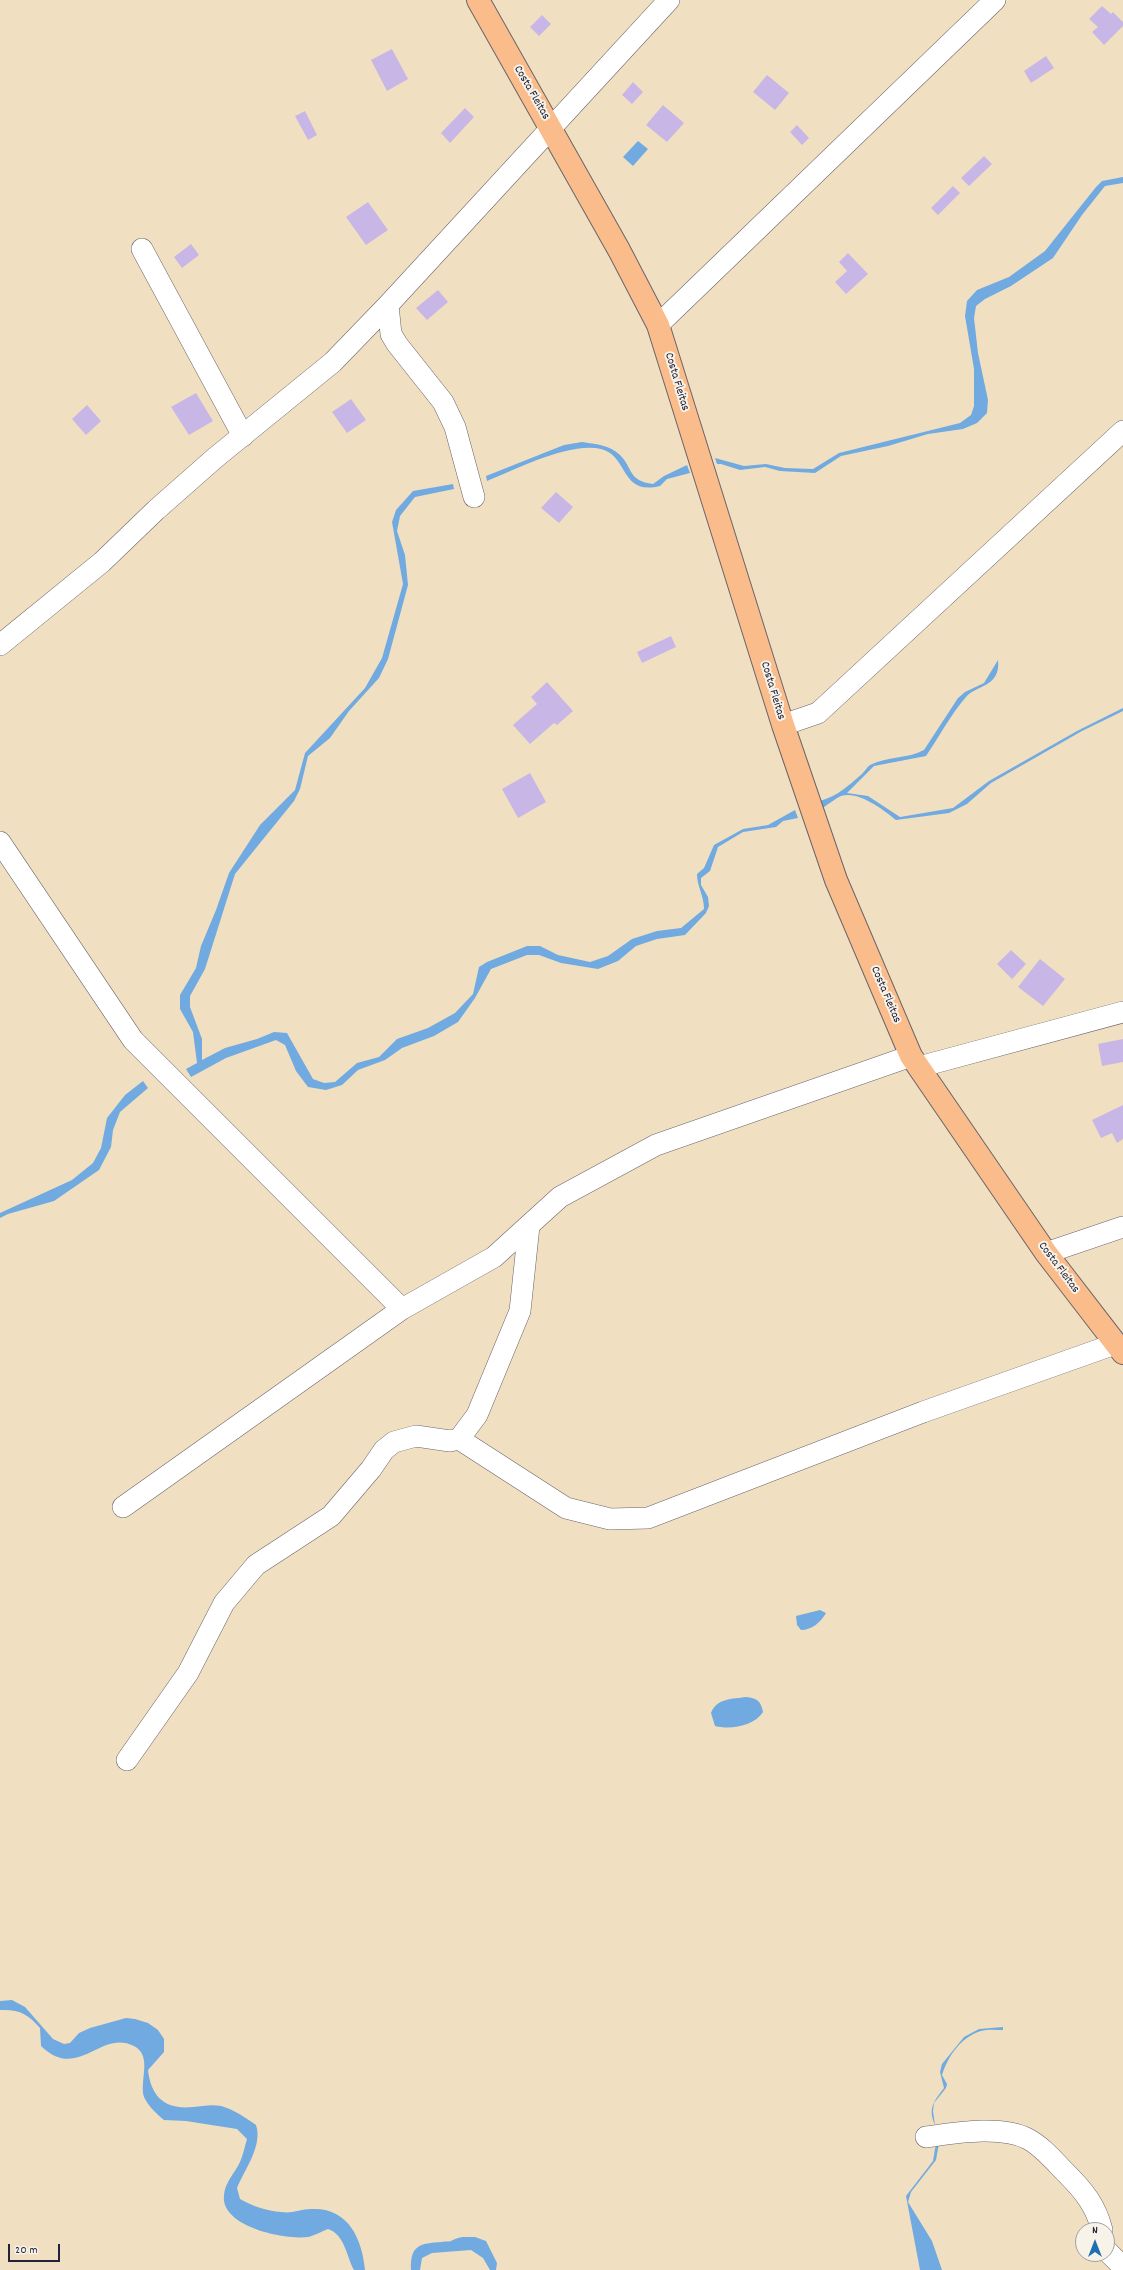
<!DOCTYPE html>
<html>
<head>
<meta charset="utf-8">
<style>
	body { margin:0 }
	#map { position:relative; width:1123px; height:2270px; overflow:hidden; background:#f0e0c1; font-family:Dekko,sans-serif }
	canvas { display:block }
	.north { position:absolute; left:1075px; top:2222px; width:40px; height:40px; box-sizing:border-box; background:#f7f3e8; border:1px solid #a29fa3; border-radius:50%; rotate:0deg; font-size:11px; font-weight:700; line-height:16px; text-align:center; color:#22223b }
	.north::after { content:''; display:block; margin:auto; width:14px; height:18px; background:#1f6fb2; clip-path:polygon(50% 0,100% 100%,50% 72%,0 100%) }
	.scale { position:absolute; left:8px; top:2244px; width:52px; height:18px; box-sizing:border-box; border:2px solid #22223b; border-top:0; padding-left:5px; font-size:12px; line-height:14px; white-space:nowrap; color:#22223b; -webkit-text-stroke:3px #f7f3e8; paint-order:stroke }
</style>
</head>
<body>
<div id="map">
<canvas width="1123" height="2270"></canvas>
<div class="north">N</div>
<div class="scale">20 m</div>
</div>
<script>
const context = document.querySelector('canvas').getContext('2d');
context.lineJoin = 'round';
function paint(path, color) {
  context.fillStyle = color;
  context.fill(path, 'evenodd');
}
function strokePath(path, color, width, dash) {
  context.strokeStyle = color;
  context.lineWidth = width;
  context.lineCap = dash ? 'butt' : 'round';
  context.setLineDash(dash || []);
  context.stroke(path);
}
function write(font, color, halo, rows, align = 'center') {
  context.font = font + ' Dekko,sans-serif';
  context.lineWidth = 4;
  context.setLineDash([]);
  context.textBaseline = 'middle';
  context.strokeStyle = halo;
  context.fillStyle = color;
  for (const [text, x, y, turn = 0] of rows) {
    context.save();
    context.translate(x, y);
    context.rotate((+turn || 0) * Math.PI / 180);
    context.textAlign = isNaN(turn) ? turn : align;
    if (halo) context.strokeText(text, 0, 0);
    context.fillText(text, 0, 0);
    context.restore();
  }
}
paint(new Path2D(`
	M 638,141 L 648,149 L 633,166 L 623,157 Z
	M 1123,177 L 1123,183 L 1105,186 L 1082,215 L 1053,258 L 1011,286 L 985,299 L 976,306 L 974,318 L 978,353 L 988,400 L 987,413 L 977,423 L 963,429 L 928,434 L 888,446 L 841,456 L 815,473 L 780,471 L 765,467 L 740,470 L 721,464 L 717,464 L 715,458 L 744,466 L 766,464 L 785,468 L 813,469 L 839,453 L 960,423 L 971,415 L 974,406 L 974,369 L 965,316 L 967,301 L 977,290 L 1009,277 L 1045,251 L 1096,187 L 1102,181 Z
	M 582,442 C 595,444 610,445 620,455 C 633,468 628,481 653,484 L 664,476 L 687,465 L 690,473 L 667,479 L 660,486 C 620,496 629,456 601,449 C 569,442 517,469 487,481 L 486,476 L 564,445 Z
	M 453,484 L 454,489 L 415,497 L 400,516 L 397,531 L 405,555 L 408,585 L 388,659 L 379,678 L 349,711 L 330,738 L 308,756 L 300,789 L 294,801 L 235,874 L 205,969 L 190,996 L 190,1007 L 202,1039 L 202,1060 L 225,1048 L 257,1039 L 274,1032 L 287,1033 L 313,1079 L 324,1083 L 335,1082 L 357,1063 L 379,1057 L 397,1039 L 428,1028 L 455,1013 L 473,994 L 479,967 L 487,962 L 527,946 L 540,946 L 558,955 L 590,962 L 608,956 L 632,939 L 657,931 L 681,928 L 704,909 C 704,895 697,887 697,874 L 704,868 L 714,845 L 743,829 L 768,825 L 795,810 L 798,818 L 783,821 L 776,827 L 743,832 L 718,847 L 710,871 L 701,878 L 701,885 L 708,897 L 709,906 L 706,913 L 685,935 L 657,939 L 636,946 L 618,961 L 598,969 L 561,963 L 539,955 L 527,955 L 491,969 L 475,998 L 458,1022 L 434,1036 L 402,1048 L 385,1060 L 358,1070 L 342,1085 L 326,1090 L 308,1087 L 296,1071 L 285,1045 L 276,1040 L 226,1058 L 191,1077 L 186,1069 L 197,1063 L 193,1032 L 180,1009 L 180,995 L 196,968 L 201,946 L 216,910 L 229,873 L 260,825 L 295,790 L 305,753 L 365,688 L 382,658 L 403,584 L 392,522 L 396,510 L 413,491 Z
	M 998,660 C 1001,687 976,685 966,697 C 951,714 939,737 926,756 L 874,766 L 847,793 L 868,796 L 900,817 L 953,808 L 989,781 L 1077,731 L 1123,708 L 1123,711 L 1082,731 L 991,783 L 967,804 L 949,813 L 896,820 C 884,810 858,790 841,796 C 835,799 828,804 823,808 L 820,801 C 838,796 849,785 862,774 C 865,771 867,767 870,765 C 887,756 908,759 924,750 L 958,698 L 965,692 L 984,683 Z
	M 143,1081 L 148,1088 L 120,1112 L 113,1130 L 111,1147 L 99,1170 L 54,1201 L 8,1214 L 0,1218 L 0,1213 L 72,1180 L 93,1163 L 101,1148 L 107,1118 L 125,1095 Z
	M 820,1610 L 826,1613 C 821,1622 812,1630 801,1630 L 797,1625 L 796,1616 Z
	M 746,1697 C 757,1698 761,1701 763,1712 C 754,1726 731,1730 715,1726 L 711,1713 C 717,1698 732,1699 746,1697 Z
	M 12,2000 L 25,2007 L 53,2039 L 64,2044 L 70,2043 L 79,2033 L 90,2028 L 126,2018 L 135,2019 L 148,2023 L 158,2030 L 164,2039 L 164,2052 L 148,2070 C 151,2097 165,2110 193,2107 C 203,2106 211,2104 221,2106 C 233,2109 246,2118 256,2125 C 263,2145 245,2169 237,2188 L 240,2199 C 252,2206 267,2211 281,2212 C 292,2214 301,2209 311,2209 C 348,2207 362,2238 365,2270 L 354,2270 C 346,2255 345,2235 328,2229 C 322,2231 314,2236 308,2237 C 285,2240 220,2227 224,2195 C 225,2182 235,2173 240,2162 C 243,2155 245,2146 247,2139 L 237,2129 L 186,2121 L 164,2120 C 157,2114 148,2106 144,2097 C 139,2081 153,2056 134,2046 C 100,2029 78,2082 41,2046 L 40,2028 C 28,2014 19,2009 0,2010 L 0,2001 Z
	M 1003,2027 L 1003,2030 C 996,2030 988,2029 981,2031 C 961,2037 948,2056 942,2075 L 947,2084 L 946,2088 L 934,2103 L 933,2111 L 935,2125 C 928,2109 933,2102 944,2088 L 940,2072 L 942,2064 L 964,2037 L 979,2029 Z
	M 936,2143 L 939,2143 L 936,2160 L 911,2192 L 908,2202 L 932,2241 L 942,2270 L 920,2270 L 906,2196 L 933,2161 Z
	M 462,2237 L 475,2237 L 486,2241 L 497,2263 L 496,2270 L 490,2270 L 483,2258 L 471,2250 L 432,2253 L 422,2258 L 420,2270 L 411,2270 C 410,2246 419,2243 442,2242 C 444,2241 449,2242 451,2241 C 455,2239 457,2238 462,2237 Z`), '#70aae0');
paint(new Path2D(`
	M 1102,6 L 1111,14 L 1113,12 L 1123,22 L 1123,26 L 1104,45 L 1092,32 L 1098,27 L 1089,19 Z
	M 542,15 L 551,24 L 539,36 L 530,27 Z
	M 392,49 L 408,79 L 387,91 L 371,60 Z
	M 1046,56 L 1054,68 L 1031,83 L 1024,71 Z
	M 767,75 L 789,93 L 775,110 L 753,92 Z
	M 633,82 L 643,92 L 632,104 L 622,95 Z
	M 663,105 L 684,123 L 667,142 L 646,125 Z
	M 465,108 L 474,117 L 450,143 L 441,133 Z
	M 305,111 L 317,135 L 308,140 L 295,116 Z
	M 797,125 L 809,138 L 802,145 L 790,132 Z
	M 984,156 L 992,164 L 969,186 L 961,178 Z
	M 953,186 L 960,193 L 938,215 L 931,208 Z
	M 368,202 L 388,230 L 366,245 L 346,217 Z
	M 191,244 L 199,255 L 182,268 L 174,257 Z
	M 848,253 L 868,274 L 846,294 L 835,282 L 847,271 L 839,262 Z
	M 438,290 L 448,302 L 427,320 L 416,308 Z
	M 196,393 L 213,421 L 189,435 L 171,407 Z
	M 351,399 L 366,420 L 347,433 L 332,412 Z
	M 87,405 L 101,421 L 86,435 L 72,419 Z
	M 556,492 L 573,507 L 559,523 L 541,508 Z
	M 671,636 L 676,647 L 642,663 L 637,652 Z
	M 547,682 L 573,711 L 557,725 L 554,723 L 530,744 L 513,725 L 537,704 L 531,697 Z
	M 530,773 L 546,802 L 518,818 L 502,789 Z
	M 1011,950 L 1026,964 L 1012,979 L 997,964 Z
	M 1040,959 L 1065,979 L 1043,1006 L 1018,987 Z
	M 1123,1039 L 1123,1062 L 1102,1066 L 1098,1044 Z
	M 1123,1105 L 1123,1139 L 1117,1143 L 1112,1133 L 1101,1138 L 1092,1120 Z`), '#c8b6e6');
const minor = new Path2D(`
	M 142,249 L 243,436
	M 388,305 L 391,334 L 397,344 L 443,402 L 455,427 L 474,497
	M 658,325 L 995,0
	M 0,645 L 102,562 L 156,510 L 215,458 L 333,362 L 388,305 L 669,0
	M 783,725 L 818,713 L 1123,431
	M 0,842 L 133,1040 L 402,1309
	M 919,1067 L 1123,1012
	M 1046,1253 L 1123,1227
	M 459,1439 L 566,1508 L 610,1519 L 648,1518 L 923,1412 L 1115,1344
	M 123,1507 L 402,1309 L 494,1257 L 560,1197 L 656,1145 L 911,1056
	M 127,1760 L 188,1673 L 224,1603 L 256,1565 L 331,1516 L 371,1469 L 384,1450 L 394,1442 L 416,1436 L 450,1441 L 459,1439 L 477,1415 L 520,1311 L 529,1226
	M 926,2137 C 955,2133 1001,2125 1028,2139 C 1043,2147 1055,2162 1067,2174 C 1084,2191 1096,2206 1102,2230
	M 1107,2251 L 1123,2267`);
const major = new Path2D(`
	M 478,0 L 619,250 L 658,325 L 783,725 L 836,880 L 911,1056 L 1046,1253 L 1123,1353`);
strokePath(minor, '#6a646a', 22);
strokePath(major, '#6a646a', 24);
strokePath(minor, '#fff', 21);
strokePath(major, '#f9bc8a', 22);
write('12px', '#22223b', '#f7f3e8', [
	["Costa Fleitas",531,93,60],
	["Costa Fleitas",676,382,73],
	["Costa Fleitas",772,691,73],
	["Costa Fleitas",885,995,67],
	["Costa Fleitas",1058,1268,53]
]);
</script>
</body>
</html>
